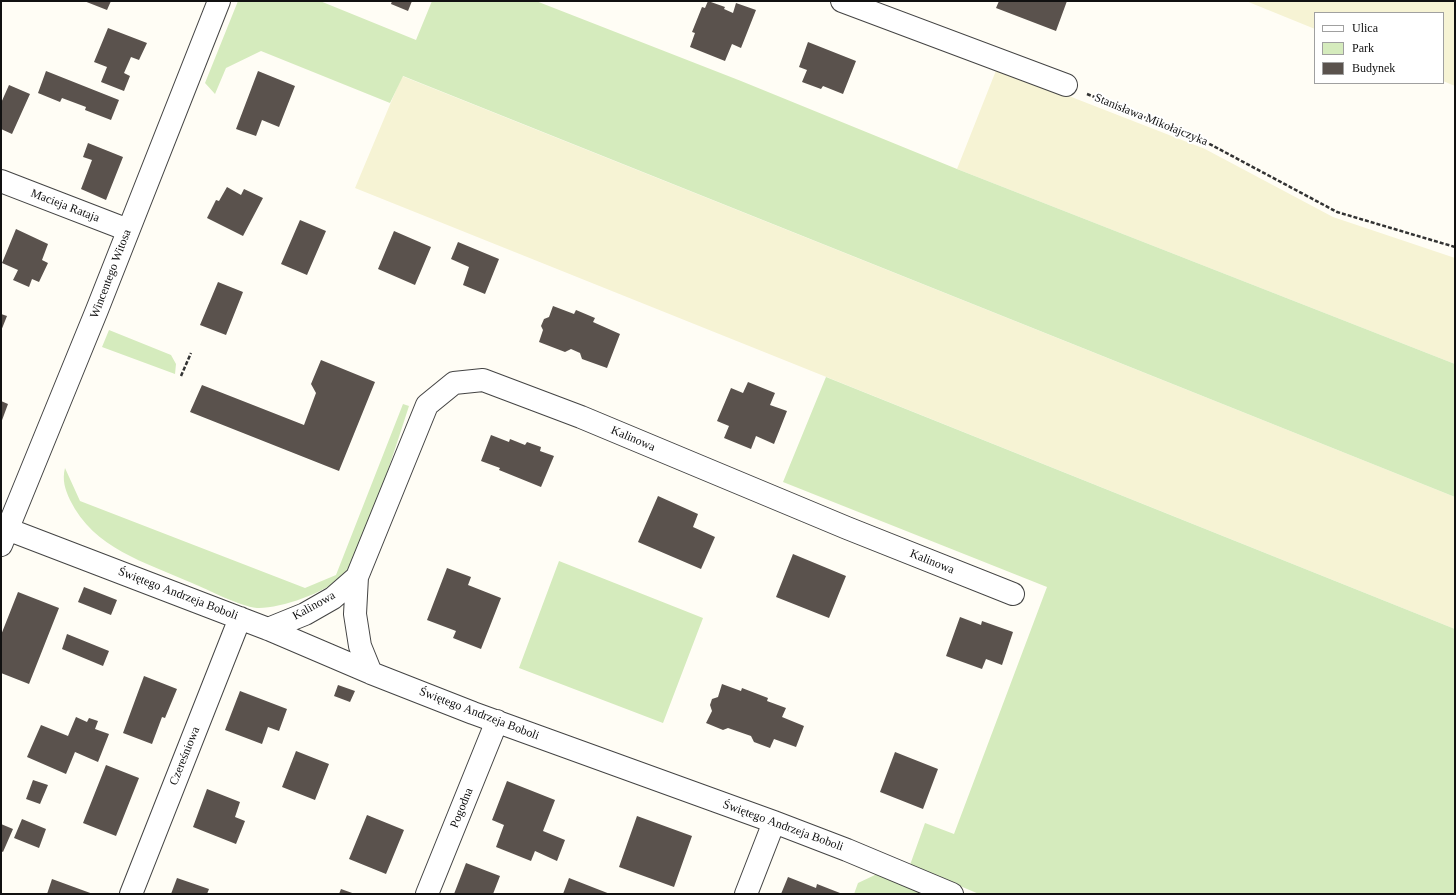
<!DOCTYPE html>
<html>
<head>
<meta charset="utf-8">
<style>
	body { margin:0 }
	#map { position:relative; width:1456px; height:895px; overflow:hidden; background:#fffdf5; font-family:"Times New Roman",serif }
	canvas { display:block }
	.frame { position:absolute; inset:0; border:2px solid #111; pointer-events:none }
	.legend { position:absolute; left:1314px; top:12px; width:130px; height:72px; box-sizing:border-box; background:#fff; border:1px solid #a0a0a0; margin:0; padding:5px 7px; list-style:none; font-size:12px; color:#111 }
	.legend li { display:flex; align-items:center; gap:8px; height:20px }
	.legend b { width:20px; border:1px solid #a0a0a0 }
</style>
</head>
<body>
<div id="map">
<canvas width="1456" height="895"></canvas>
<div class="frame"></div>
<ul class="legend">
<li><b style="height:5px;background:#fff"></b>Ulica</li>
<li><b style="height:11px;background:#d5ebbd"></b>Park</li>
<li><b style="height:11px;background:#5a524d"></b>Budynek</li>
</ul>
</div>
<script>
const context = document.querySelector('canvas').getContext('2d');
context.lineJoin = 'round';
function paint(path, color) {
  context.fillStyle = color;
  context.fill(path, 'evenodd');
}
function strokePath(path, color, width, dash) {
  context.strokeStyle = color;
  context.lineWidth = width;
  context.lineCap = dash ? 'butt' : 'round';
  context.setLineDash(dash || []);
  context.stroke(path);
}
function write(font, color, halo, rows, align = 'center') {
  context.font = font + ' "Times New Roman",serif';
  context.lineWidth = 4;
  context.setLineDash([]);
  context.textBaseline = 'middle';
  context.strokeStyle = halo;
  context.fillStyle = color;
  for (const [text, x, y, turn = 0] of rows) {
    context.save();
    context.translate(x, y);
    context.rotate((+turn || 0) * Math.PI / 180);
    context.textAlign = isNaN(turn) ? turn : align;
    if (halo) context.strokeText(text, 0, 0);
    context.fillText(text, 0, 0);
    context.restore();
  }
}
paint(new Path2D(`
	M 1246,1 L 1455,1 L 1455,86 L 1443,81 L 1443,13 L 1315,13 L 1315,29 Z
	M 997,68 L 1205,149 L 1333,217 L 1455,258 L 1455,364 L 957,169 Z
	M 402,76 L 1455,497 L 1455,629 L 355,188 Z`), '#f6f3d4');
paint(new Path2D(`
	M 238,1 L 320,1 L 416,40 L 432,1 L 536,1 L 741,81 L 957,169 L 1455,364 L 1455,497 L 403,76 L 390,103 L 261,51 L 226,68 L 215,94 L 205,83 Z
	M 109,330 L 171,355 L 176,364 L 175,374 L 102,347 Z
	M 826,377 L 1455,629 L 1455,894 L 979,894 L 910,865 L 925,823 L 954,834 L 1047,587 L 783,482 Z
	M 403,404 L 409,406 C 396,446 383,487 367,526 C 360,543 354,564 341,577 C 325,593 279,609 257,608 C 239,606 209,590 192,583 C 145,562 94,549 70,500 C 65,489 62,480 65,468 L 80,501 L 305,588 L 336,575 Z
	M 559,561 L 703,618 L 663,723 L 519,668 Z
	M 877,874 L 926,894 L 854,894 L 858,883 Z`), '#d5ebbd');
paint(new Path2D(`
	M 84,1 L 111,1 L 107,10 Z
	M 392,1 L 412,1 L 408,11 L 391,4 Z
	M 708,1 L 725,7 L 724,9 L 733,13 L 736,3 L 756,10 L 741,48 L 732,44 L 725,61 L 690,47 L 695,33 L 692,32 L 702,7 L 705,8 Z
	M 999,1 L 1067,1 L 1056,31 L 996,8 Z
	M 108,28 L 147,43 L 139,60 L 131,57 L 124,73 L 130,76 L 124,91 L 101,82 L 107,67 L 94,62 Z
	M 808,42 L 856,61 L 843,94 L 823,86 L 821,89 L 802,82 L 807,70 L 799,67 Z
	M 46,71 L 119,100 L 111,120 L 85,110 L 86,107 L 62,98 L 60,102 L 38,93 Z
	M 258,71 L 295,86 L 279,127 L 262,120 L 256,136 L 236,129 Z
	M 9,85 L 30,94 L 12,134 L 1,129 L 1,103 Z
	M 88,143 L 123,157 L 106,200 L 81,189 L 92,160 L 83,157 Z
	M 227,187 L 241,195 L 244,189 L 263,198 L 243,236 L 207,218 L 216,200 L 219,201 Z
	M 300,220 L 326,231 L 307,275 L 281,264 Z
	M 16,229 L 48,244 L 42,260 L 48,263 L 39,282 L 32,279 L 29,287 L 13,280 L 18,270 L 2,263 Z
	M 394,231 L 431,247 L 415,285 L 378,269 Z
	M 458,242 L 499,259 L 485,294 L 463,285 L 469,267 L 451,259 Z
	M 218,282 L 243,292 L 226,335 L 200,325 Z
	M 553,306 L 574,314 L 576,310 L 595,318 L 593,322 L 620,334 L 607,368 L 582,359 L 580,353 L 571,349 L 565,352 L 539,342 L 543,330 L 541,326 L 544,319 L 549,317 Z
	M 1,314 L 7,316 L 1,331 Z
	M 321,360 L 375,382 L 339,471 L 190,412 L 202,385 L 304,425 L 316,393 L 311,384 Z
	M 748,382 L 775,393 L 770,405 L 787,411 L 774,444 L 756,436 L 751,449 L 724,438 L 729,426 L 717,421 L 731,388 L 743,393 Z
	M 1,401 L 8,404 L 1,423 Z
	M 491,435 L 509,442 L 510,439 L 525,445 L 527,442 L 541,447 L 540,451 L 554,456 L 541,487 L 499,470 L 500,468 L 481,461 Z
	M 658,496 L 698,514 L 693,527 L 715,537 L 701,569 L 638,542 Z
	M 793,554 L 846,576 L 829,618 L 776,597 Z
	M 447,568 L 471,577 L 468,585 L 501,598 L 481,649 L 453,638 L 456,631 L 427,620 Z
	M 84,587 L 117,600 L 111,615 L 78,602 Z
	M 18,592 L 59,608 L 29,684 L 1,673 L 1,635 Z
	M 960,617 L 981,625 L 982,621 L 1013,632 L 1002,665 L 986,659 L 982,669 L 946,656 Z
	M 67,634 L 109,651 L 103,666 L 62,649 Z
	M 144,676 L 177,689 L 165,718 L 162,717 L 152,744 L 123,733 Z
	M 722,684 L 741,691 L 742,688 L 768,698 L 767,701 L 786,708 L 782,717 L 804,726 L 796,747 L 774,739 L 770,748 L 754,742 L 751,736 L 728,728 L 723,730 L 706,723 L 712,711 L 710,705 L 712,699 L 718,697 Z
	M 338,685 L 355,691 L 350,702 L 334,696 Z
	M 240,691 L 287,709 L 279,731 L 268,727 L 262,744 L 225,730 Z
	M 76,717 L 87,722 L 89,718 L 98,721 L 95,729 L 109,734 L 98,762 L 75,752 L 66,774 L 27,757 L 41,725 L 68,736 Z
	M 296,751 L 329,764 L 315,800 L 282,787 Z
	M 895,752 L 938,769 L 923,809 L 880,792 Z
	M 106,765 L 139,778 L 116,836 L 83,823 Z
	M 33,780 L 48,785 L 40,804 L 26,799 Z
	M 507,781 L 555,800 L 543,831 L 565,840 L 557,861 L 535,851 L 531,861 L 496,847 L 504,825 L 492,820 Z
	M 207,789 L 240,802 L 235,817 L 245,821 L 236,844 L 193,827 Z
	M 367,815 L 404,830 L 386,874 L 349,859 Z
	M 637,816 L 692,836 L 674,887 L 619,867 Z
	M 22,819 L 46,829 L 39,848 L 14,838 Z
	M 1,824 L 13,829 L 3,852 L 1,851 Z
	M 466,863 L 500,876 L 493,894 L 454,894 Z
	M 788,877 L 816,888 L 817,884 L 840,893 L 781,894 Z
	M 177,878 L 209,889 L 207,894 L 171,894 Z
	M 569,878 L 610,894 L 563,894 Z
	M 52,879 L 93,894 L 47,894 Z
	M 341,889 L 355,894 L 339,894 Z`), '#5a524d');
const minor = new Path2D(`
	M 842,1 L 1066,85
	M 1,181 L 128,230
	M 7,529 L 268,629 L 371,673 L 473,713 L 774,822 L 847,850 L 952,894
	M 1,545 L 97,310 L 219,1
	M 357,577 L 355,614 L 360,646 L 371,673
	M 268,629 L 305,614 L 333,598 L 357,577 L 427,405 L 454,383 L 483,380 L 581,417 L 847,528 L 1013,594
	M 131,894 L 240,618
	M 427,894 L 497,721
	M 746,894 L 774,822`);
strokePath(minor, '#444', 24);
strokePath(new Path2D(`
	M 1087,94 L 1204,141 L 1337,212 L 1455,247
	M 181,376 L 191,353`), '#333', 2.5, [4, 2]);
strokePath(minor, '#fff', 22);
write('12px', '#111', '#fff', [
	["Stanisława Mikołajczyka",1151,120,22],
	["Macieja Rataja",65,206,21],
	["Wincentego Witosa",111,274,-69],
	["Kalinowa",633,439,23],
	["Kalinowa",932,562,22],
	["Świętego Andrzeja Boboli",178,594,21],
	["Kalinowa",314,606,-29],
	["Świętego Andrzeja Boboli",479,714,21],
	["Czereśniowa",185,756,-68],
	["Pogodna",462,808,-68],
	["Świętego Andrzeja Boboli",783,826,20]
]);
</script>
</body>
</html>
